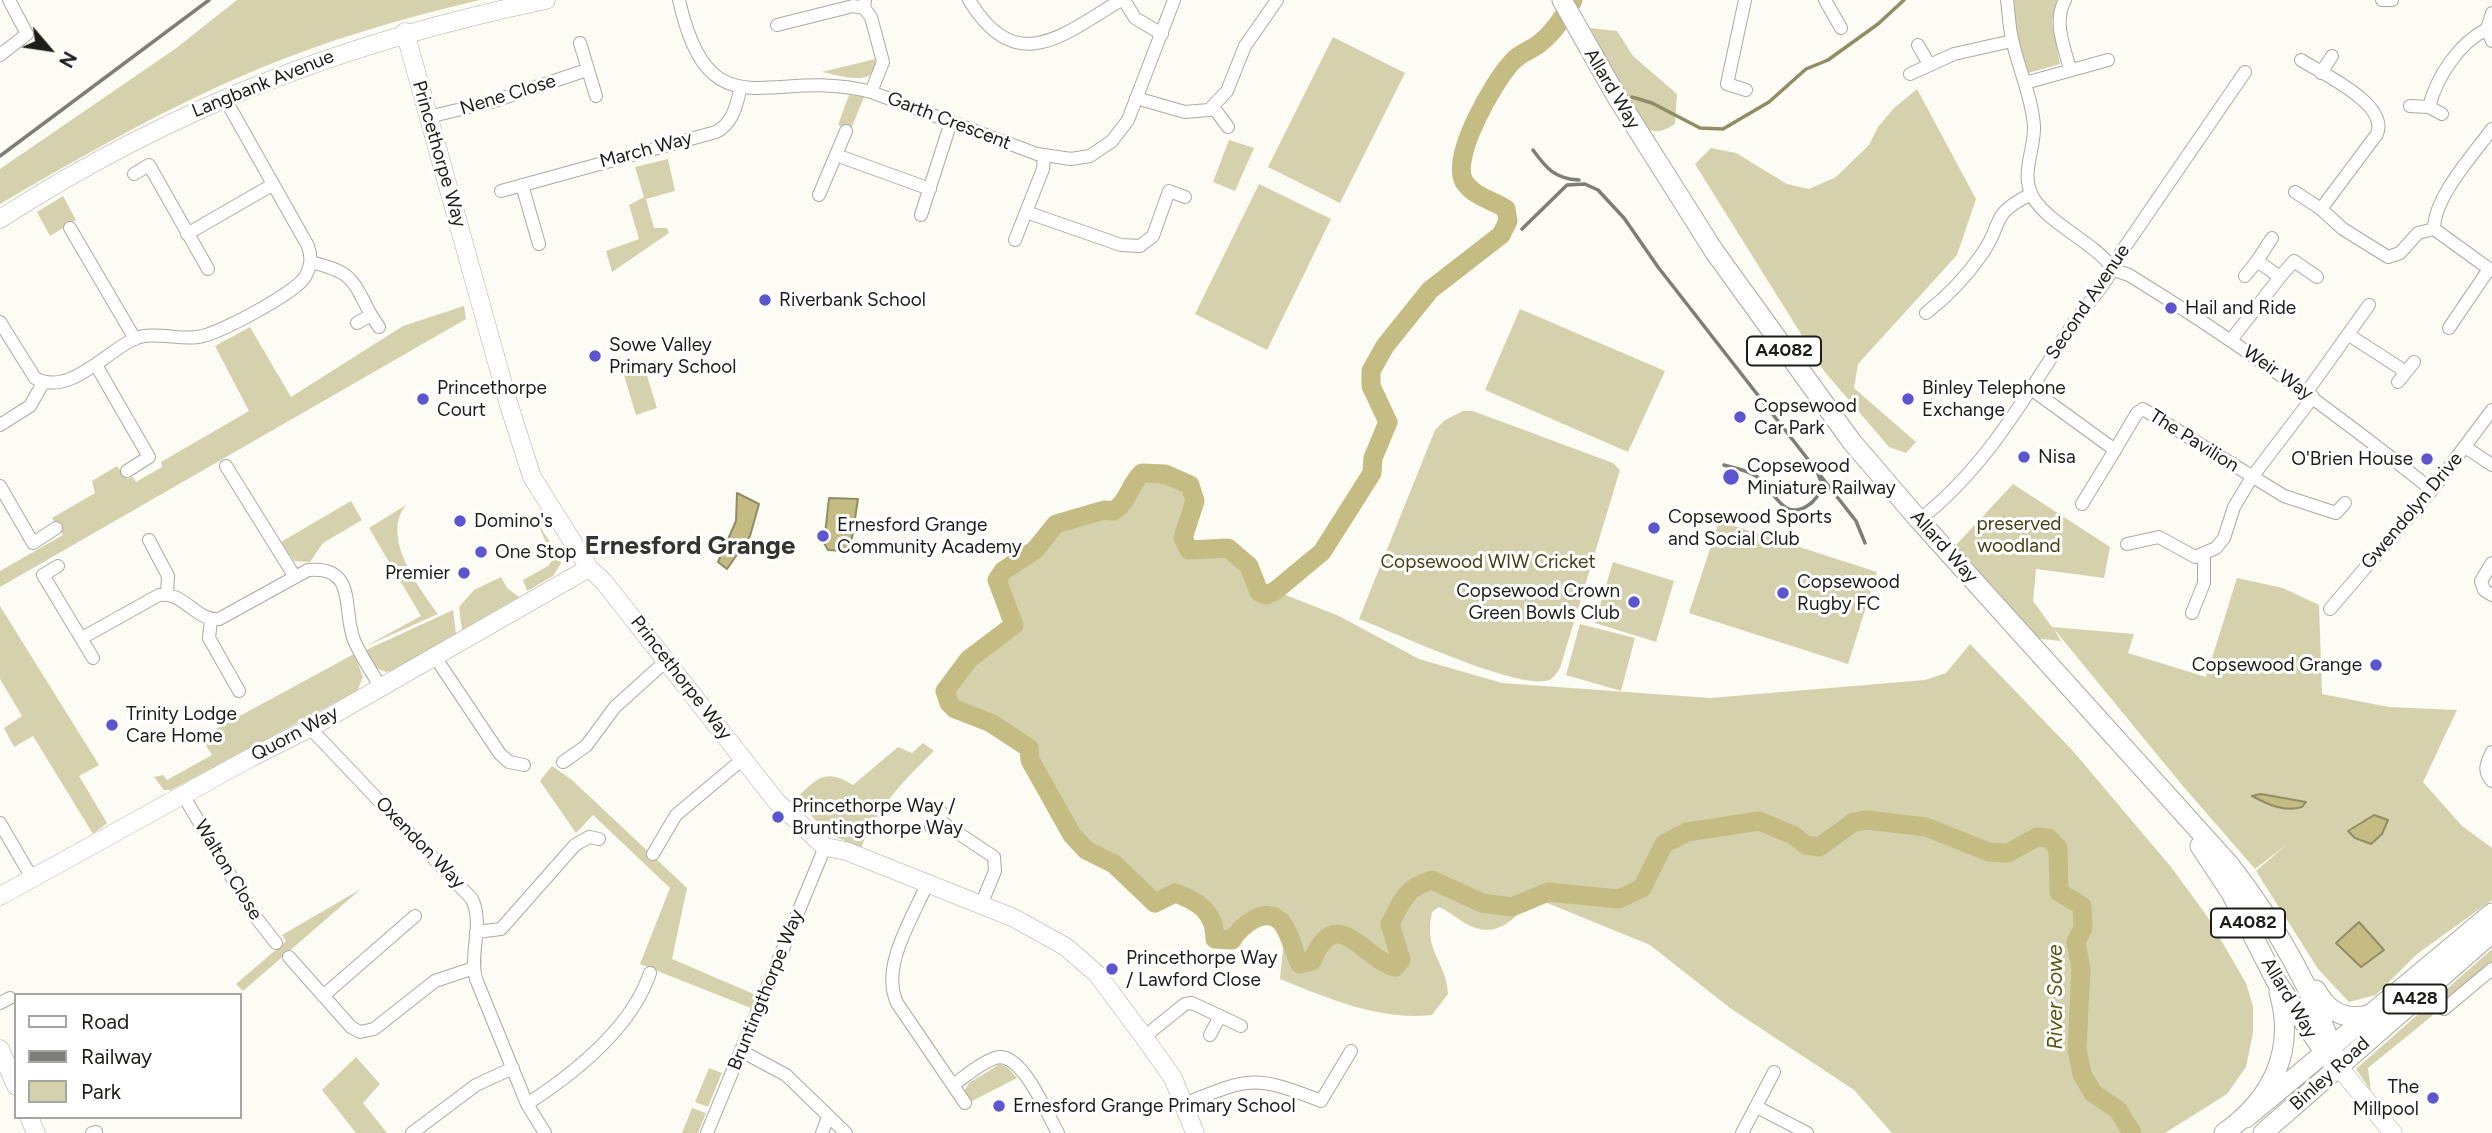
<!DOCTYPE html>
<html>
<head>
<meta charset="utf-8">
<style>
	body { margin:0 }
	#map { position:relative; width:2492px; height:1133px; overflow:hidden; background:#fcfbf4; font-family:Figtree,sans-serif }
	canvas { display:block }
	.legend { position:absolute; left:14px; top:993px; width:228px; height:126px; box-sizing:border-box; background:#fff; border:2px solid #a5a5a3; margin:0; padding:9px 12px; list-style:none; font-size:21px; color:#1d1d1a }
	.legend li { display:flex; align-items:center; gap:14px; height:35px }
	.legend b { width:35px; border:2px solid #a5a5a3 }
	.north { position:absolute; left:14px; top:14px; width:70px; height:70px; -webkit-text-stroke:5px #fff; paint-order:stroke; rotate:119deg; font-size:19px; font-weight:700; line-height:28px; text-align:center; color:#1d1d1a }
	.north::after { content:''; display:block; margin:auto; width:24px; height:32px; background:#1d1d1a; clip-path:polygon(50% 0,100% 100%,50% 72%,0 100%) }
</style>
</head>
<body>
<div id="map">
<canvas width="2492" height="1133"></canvas>
<ul class="legend">
<li><b style="height:9px;background:#fff"></b>Road</li>
<li><b style="height:9px;background:#7e7e79"></b>Railway</li>
<li><b style="height:19px;background:#d6d1ad"></b>Park</li>
</ul>
<div class="north">N</div>
</div>
<script>
const context = document.querySelector('canvas').getContext('2d');
context.lineJoin = 'round';
function paint(path, color) {
  context.fillStyle = color;
  context.fill(path, 'evenodd');
}
function strokePath(path, color, width, dash) {
  context.strokeStyle = color;
  context.lineWidth = width;
  context.lineCap = dash ? 'butt' : 'round';
  context.setLineDash(dash || []);
  context.stroke(path);
}
function write(font, color, halo, rows, align = 'center') {
  context.font = font + ' Figtree,sans-serif';
  context.lineWidth = 6;
  context.setLineDash([]);
  context.textBaseline = 'middle';
  context.strokeStyle = halo;
  context.fillStyle = color;
  for (const [text, x, y, turn = 0] of rows) {
    context.save();
    context.translate(x, y);
    context.rotate((+turn || 0) * Math.PI / 180);
    context.textAlign = isNaN(turn) ? turn : align;
    if (halo) context.strokeText(text, 0, 0);
    context.fillText(text, 0, 0);
    context.restore();
  }
}
paint(new Path2D(`
	M 237,0 L 480,0 C 402,18 324,41 251,72 C 164,109 82,156 0,204 L 0,169 L 175,49 Z
	M 2013,0 L 2057,0 L 2052,22 L 2060,64 L 2028,73 L 2018,38 Z
	M 1590,28 L 1617,31 L 1633,56 L 1677,94 L 1675,124 C 1662,132 1654,135 1641,125 Z
	M 1333,37 L 1405,73 L 1340,203 L 1268,167 Z
	M 875,59 C 878,90 840,75 822,72 Z
	M 1917,89 L 1976,199 L 1957,255 L 1858,364 L 1854,388 L 1916,442 L 1906,453 L 1889,447 L 1824,371 L 1695,164 L 1711,148 L 1736,153 L 1787,184 L 1809,189 L 1836,177 L 1869,145 L 1878,127 L 1894,108 Z
	M 849,95 L 864,97 L 851,129 L 838,125 Z
	M 1229,140 L 1254,148 L 1235,191 L 1213,182 Z
	M 668,159 L 675,191 L 646,199 L 654,228 L 667,228 L 669,233 L 612,272 L 606,251 L 639,239 L 629,205 L 644,197 L 635,167 Z
	M 1259,184 L 1331,219 L 1267,350 L 1195,314 Z
	M 63,196 L 76,220 L 50,236 L 37,212 Z
	M 464,306 L 466,319 L 0,587 L 0,571 L 63,535 L 52,518 L 95,493 L 92,481 L 117,466 L 127,479 L 133,477 L 136,482 L 162,467 L 161,462 L 249,411 L 215,346 L 250,327 L 291,397 L 403,326 Z
	M 1520,309 L 1665,371 L 1628,452 L 1485,390 Z
	M 643,363 L 657,408 L 636,415 L 622,369 Z
	M 1463,411 L 1473,411 L 1613,463 L 1620,470 L 1560,668 C 1556,674 1553,680 1545,681 C 1509,686 1398,634 1359,619 L 1435,430 L 1445,420 Z
	M 1142,473 L 1165,474 L 1190,485 L 1195,501 L 1183,538 L 1189,550 L 1228,548 L 1249,566 L 1259,592 L 1266,595 L 1275,591 L 1337,615 L 1419,659 L 1502,683 L 1710,698 L 1925,680 L 1946,673 L 1970,644 L 2073,751 L 2171,867 L 2207,916 L 2246,983 L 2253,1006 L 2253,1033 L 2246,1067 L 2227,1094 L 2165,1133 L 1892,1133 L 1854,1090 L 1730,1008 L 1650,945 L 1535,898 C 1512,920 1496,942 1463,922 C 1455,917 1448,911 1439,907 L 1432,912 C 1423,953 1446,959 1448,994 L 1432,1015 C 1380,1021 1327,998 1280,979 L 1285,930 C 1274,902 1242,922 1232,940 L 1215,939 C 1215,912 1198,900 1175,893 L 1155,903 L 1114,864 L 1086,850 L 1072,835 L 1030,760 L 1029,748 L 991,723 L 955,709 L 949,703 L 945,691 L 969,659 L 1014,625 L 1013,614 L 997,580 L 1003,571 L 1034,551 L 1056,524 L 1104,510 L 1113,511 C 1128,503 1129,485 1142,473 Z
	M 2013,484 L 2110,547 L 2104,578 L 2036,569 L 2033,601 L 2052,627 L 2134,634 L 2128,653 L 2206,677 L 2237,578 L 2283,588 L 2319,605 L 2322,694 L 2389,707 L 2457,710 L 2423,782 L 2462,826 L 2492,848 L 2492,900 L 2417,954 L 2376,995 L 2349,1002 L 2318,969 L 2256,871 L 2286,845 L 2255,869 L 2182,785 L 2054,629 L 2061,641 L 2033,638 L 1955,546 Z
	M 351,501 L 362,520 L 323,543 L 310,562 L 294,561 L 281,542 Z
	M 406,505 C 380,536 419,588 438,614 L 364,647 L 421,616 L 369,528 Z
	M 1719,521 L 1877,572 L 1848,664 L 1689,613 Z
	M 538,524 L 559,555 L 561,563 L 553,576 L 527,591 L 523,580 L 548,566 L 553,559 Z
	M 1613,562 L 1674,581 L 1656,642 L 1595,623 Z
	M 501,577 L 507,588 L 519,597 L 462,630 L 459,607 L 474,590 Z
	M 0,606 L 99,765 L 79,776 L 107,823 L 93,834 L 33,736 L 14,747 L 4,728 L 22,716 L 0,679 Z
	M 453,610 L 456,634 L 393,670 L 386,672 L 376,668 L 366,650 Z
	M 1580,624 L 1635,638 L 1621,691 L 1566,675 Z
	M 354,654 L 363,677 L 357,691 L 171,790 L 164,790 L 154,777 L 163,775 L 167,780 L 212,755 L 201,737 Z
	M 923,743 L 934,751 C 903,781 877,808 861,848 L 829,834 L 795,799 C 817,779 824,767 853,785 L 898,747 L 912,753 Z
	M 552,766 L 572,780 L 687,888 L 672,959 L 756,995 L 751,1008 L 640,964 L 670,888 L 593,815 L 576,833 L 540,781 Z
	M 361,889 L 243,991 L 236,984 L 286,941 L 282,935 Z
	M 2492,949 L 2492,962 L 2434,1010 L 2432,1016 L 2368,1068 L 2371,1091 L 2356,1069 Z
	M 356,1057 L 380,1084 L 363,1103 L 387,1133 L 356,1133 L 322,1090 Z
	M 1000,1064 L 1008,1068 L 1017,1078 L 972,1101 L 963,1093 L 969,1083 Z
	M 709,1068 L 722,1073 L 708,1107 L 695,1102 Z
	M 692,1108 L 706,1113 L 698,1133 L 682,1133 Z`), '#d6d1ad');
const water = new Path2D(`
	M 737,493 L 759,504 L 750,536 L 727,569 L 718,562 L 736,521 Z
	M 829,498 L 858,499 L 852,538 L 844,551 L 828,550 L 824,543 Z
	M 2261,794 L 2306,802 L 2302,807 C 2284,812 2269,805 2252,796 Z
	M 2374,815 L 2388,820 L 2382,834 L 2371,844 L 2355,838 L 2348,831 Z
	M 2359,922 L 2384,950 L 2361,967 L 2336,943 Z`);
paint(water, '#c4bc83');
strokePath(water, '#928c64', 2);
strokePath(new Path2D(`
	M 1632,97 L 1652,103 L 1700,128 L 1723,129 L 1769,102 L 1806,69 L 1828,60 L 1878,24 L 1904,0`), '#928c64', 3.5);
strokePath(new Path2D(`
	M 1573,0 C 1564,17 1555,31 1540,43 C 1532,50 1520,53 1513,61 C 1495,79 1448,160 1465,183 C 1475,197 1492,200 1506,209 L 1508,221 L 1501,235 L 1430,290 L 1385,346 L 1371,371 L 1371,386 L 1388,422 L 1373,458 L 1372,473 L 1322,552 L 1275,591 L 1266,595 L 1259,592 L 1249,566 L 1228,548 L 1189,550 L 1183,538 L 1195,501 L 1190,485 L 1165,474 L 1142,473 C 1129,485 1128,503 1113,511 L 1104,510 L 1056,524 L 1035,550 L 1003,571 L 997,580 L 1014,625 L 969,659 L 945,691 L 949,703 L 955,709 L 991,723 L 1029,748 L 1030,760 L 1072,835 L 1086,850 L 1114,864 L 1155,903 L 1175,893 C 1198,901 1215,912 1215,939 L 1232,940 C 1240,926 1267,904 1282,923 C 1291,934 1293,952 1300,964 L 1312,961 C 1337,901 1363,959 1395,967 L 1401,960 L 1390,924 C 1402,901 1405,888 1432,880 L 1482,903 L 1512,907 L 1548,892 L 1619,899 L 1642,888 L 1664,844 L 1687,832 L 1759,821 L 1793,835 L 1806,845 L 1819,847 L 1854,822 L 1867,820 L 1926,827 L 1989,852 L 2008,853 L 2037,837 L 2048,838 L 2058,848 L 2059,892 L 2082,906 L 2083,928 L 2076,942 L 2081,969 L 2077,1049 L 2082,1074 L 2093,1093 L 2118,1110 L 2132,1133`), '#c4bc83', 19);
const street = new Path2D(`
	M 679,0 C 710,138 772,65 871,92 L 1037,154 L 1071,159 L 1090,156 L 1112,141 L 1128,120 L 1174,0
	M 865,0 L 864,8 L 871,17 L 883,62 L 871,92
	M 969,0 C 1016,78 1063,35 1121,0
	M 1124,0 L 1135,18 L 1162,34
	M 1745,0 L 1727,84 L 1746,90
	M 1825,0 L 1841,28
	M 2007,0 C 2009,14 2009,29 2013,43 C 2019,70 2032,97 2034,126 C 2035,151 2019,175 2034,199 C 2053,227 2093,241 2114,270
	M 2065,0 C 2053,22 2064,46 2070,69
	M 2382,0 L 2392,0
	M 2492,13 L 2487,29 L 2492,41
	M 777,25 L 853,6 L 864,8
	M 580,43 L 596,96
	M 1918,45 L 1929,64
	M 0,55 L 27,34 L 9,0
	M 2301,60 C 2323,74 2389,104 2377,134 L 2321,209 L 2343,229 L 2388,257 L 2400,253 L 2418,233 L 2434,229
	M 2321,73 L 2332,56
	M 1910,74 L 1954,54 L 2012,41
	M 2025,83 L 2108,60
	M 1136,98 L 1185,112 L 1209,110 L 1227,91 L 1245,46 L 1277,0
	M 2410,106 L 2429,107
	M 1213,107 L 1228,127
	M 2442,114 L 2429,107 C 2437,76 2459,43 2487,29
	M 428,117 L 491,102 L 587,70
	M 2492,129 C 2473,155 2434,197 2434,229 L 2492,271
	M 836,155 L 930,189
	M 134,174 L 149,165 L 208,269
	M 522,185 L 539,244
	M 501,191 L 716,132 C 732,124 736,107 740,91 L 738,86
	M 2295,192 L 2321,209
	M 819,195 L 846,131
	M 1026,212 L 1121,245 L 1140,246 L 1153,236 L 1169,191 L 1185,197
	M 921,215 L 951,122
	M 70,228 L 135,339
	M 187,234 L 272,185
	M 2272,238 L 2257,261 L 2280,277 L 2294,261 L 2317,277
	M 1015,240 L 1043,169 L 1044,156
	M 311,262 C 353,273 351,277 371,315 L 357,323
	M 2114,270 L 2129,275 C 2235,340 2335,412 2432,490
	M 2245,276 L 2257,261
	M 1926,313 C 1948,296 1966,277 1982,254 C 2005,221 1988,216 2031,194
	M 371,315 L 379,327
	M 0,322 L 35,378 C 68,397 106,352 134,339 C 153,331 179,340 198,337 C 219,334 295,293 305,277 C 311,266 312,258 308,246 L 224,97
	M 2449,328 L 2489,269
	M 2349,335 L 2406,372
	M 2231,340 L 2280,277
	M 96,365 L 149,457 L 127,471
	M 2398,382 L 2414,362
	M 2031,389 L 2115,450 L 2137,413 L 2143,409 L 2284,496 L 2336,513 L 2345,503
	M 2306,393 L 2369,305
	M 0,425 L 30,406 L 43,383
	M 2465,447 L 2492,465
	M 226,466 L 295,577
	M 0,486 L 33,543 L 56,528
	M 2082,504 L 2115,450
	M 1919,520 C 1987,467 2026,395 2073,324 C 2089,301 2110,280 2120,254 L 2245,72
	M 149,540 L 168,576 L 167,594
	M 2127,544 L 2159,537 L 2195,557 L 2216,548 L 2224,538 L 2234,507 L 2252,477 L 2313,397
	M 2492,563 L 2481,581 L 2484,590 L 2492,595
	M 58,566 L 43,575 L 93,658
	M 2330,609 L 2432,490 L 2492,410
	M 2192,613 L 2204,583 L 2204,555
	M 211,620 L 209,638 L 239,691
	M 82,638 L 159,595 C 184,591 195,621 219,619 L 308,570 C 358,565 342,611 354,640 C 361,657 372,672 381,688
	M 435,657 L 500,754 L 509,762 L 524,765
	M 310,728 L 472,899 C 484,925 469,952 476,979 L 527,1104 L 545,1133
	M 2492,752 C 2486,764 2483,771 2492,781
	M 563,762 L 586,746 L 615,707 L 667,660
	M 183,795 L 254,915 L 276,943
	M 940,821 L 994,857 L 995,871 L 981,905
	M 0,823 L 32,878
	M 931,827 L 940,821 L 941,812
	M 653,854 L 676,815 L 744,758
	M 927,884 C 913,918 880,966 897,1003 L 965,1103
	M 476,932 L 501,929 L 575,845 L 589,837 L 599,839
	M 289,957 L 351,1027 L 360,1032 L 374,1029 L 435,981 L 474,968
	M 323,996 L 415,916
	M 0,1003 L 10,998
	M 2444,1009 L 2492,969
	M 1210,1035 L 1220,1016
	M 1144,1037 L 1185,1004 L 1192,1003 L 1241,1026
	M 743,1052 L 786,1075 L 846,1133
	M 953,1085 C 966,1076 980,1063 995,1058 C 1021,1049 1047,1114 1058,1133
	M 527,1104 C 575,1073 631,1029 650,973
	M 1184,1104 C 1251,1077 1254,1075 1321,1101 L 1351,1051
	M 1757,1107 L 1807,1133
	M 92,1133 L 96,1132
	M 412,1133 L 476,1085 L 513,1068
	M 707,1133 L 825,847
	M 822,1133 L 828,1117
	M 1742,1133 L 1774,1072`);
const secondary = new Path2D(`
	M 405,32 L 508,402 L 532,477 L 589,568 L 604,582 L 776,801 L 825,847 L 846,851 L 1014,918 L 1066,947 L 1097,974 L 1144,1037 L 1173,1078 L 1195,1133
	M 0,219 C 174,107 344,42 546,0
	M 0,896 L 250,758 L 310,728 L 589,568
	M 0,1049 L 16,1086
	M 2338,1066 L 2393,1133
	M 29,1117 L 36,1133`);
const primary = new Path2D(`
	M 1562,0 L 1618,99 L 1714,251 L 1852,442 L 1919,520 L 2229,864 C 2275,923 2316,994 2338,1066
	M 2200,846 L 2231,893 L 2276,981 L 2329,1059
	M 2316,990 C 2328,1012 2346,1022 2371,1014
	M 2246,1118 L 2492,913
	M 2224,1133 C 2272,1099 2296,1051 2279,992
	M 2263,1133 L 2492,933`);
strokePath(street, '#abaaa4', 14);
strokePath(secondary, '#abaaa4', 19);
strokePath(primary, '#abaaa4', 21);
strokePath(street, '#fff', 12);
strokePath(secondary, '#fff', 18);
strokePath(primary, '#fff', 19);
strokePath(new Path2D(`
	M 1533,150 C 1546,168 1555,179 1579,180
	M 0,156 L 209,0
	M 1522,229 L 1567,185 L 1585,184 L 1598,190 L 1624,218 L 1658,267 L 1817,471 L 1822,484 C 1820,493 1816,501 1807,506 C 1782,522 1773,487 1756,476 C 1747,470 1734,468 1724,465
	M 1820,475 L 1856,521 L 1865,543`), '#7e7e79', 3.5);
for (const [x, y, r, color] of [
	[765,300,7,"#5c55cd"],
	[2171,308,7,"#5c55cd"],
	[595,356,7,"#5c55cd"],
	[423,399,7,"#5c55cd"],
	[1908,399,7,"#5c55cd"],
	[1740,417,7,"#5c55cd"],
	[2024,457,7,"#5c55cd"],
	[2427,459,7,"#5c55cd"],
	[1731,477,9,"#5c55cd"],
	[460,521,7,"#5c55cd"],
	[1654,528,7,"#5c55cd"],
	[823,536,7,"#5c55cd"],
	[481,552,7,"#5c55cd"],
	[464,573,7,"#5c55cd"],
	[1783,593,7,"#5c55cd"],
	[1634,602,7,"#5c55cd"],
	[2376,665,7,"#5c55cd"],
	[112,725,7,"#5c55cd"],
	[778,817,7,"#5c55cd"],
	[1112,969,7,"#5c55cd"],
	[2433,1098,7,"#5c55cd"],
	[999,1106,7,"#5c55cd"]
]) {
  const dot = new Path2D();
  dot.arc(x, y, r, 0, 2 * Math.PI);
  context.fillStyle = color;
  context.fill(dot);
  strokePath(dot, '#fff', 2.5);
}
for (const [x, y, w] of [
	[1784,351,74],
	[2248,923,74],
	[2415,999,63]
]) {
  const box = new Path2D();
  box.roundRect(x - w / 2, y - 14.5, w, 29, 5);
  context.fillStyle = '#fff';
  context.fill(box);
  strokePath(box, '#1d1d1a', 2);
}
write('bold 18px', '#1d1d1a', null, [
	["A4082",1784,351],
	["A4082",2248,923],
	["A428",2415,999]
]);
write('19px', '#1d1d1a', '#fff', [
	["Langbank Avenue",263,84,-22],
	["Allard Way",1612,89,59],
	["Nene Close",508,95,-17],
	["Garth Crescent",949,121,21],
	["March Way",646,150,-15],
	["Princethorpe Way",439,154,74],
	["Second Avenue",2088,302,-56],
	["Weir Way",2278,373,35],
	["The Pavilion",2194,441,32],
	["Gwendolyn Drive",2412,511,-50],
	["Allard Way",1944,547,48],
	["Princethorpe Way",681,678,52],
	["Quorn Way",295,734,-28],
	["Oxendon Way",420,843,46],
	["Walton Close",228,870,59],
	["Bruntingthorpe Way",766,990,-68],
	["Allard Way",2289,998,59],
	["Binley Road",2330,1074,-42]
]);
write('19px', '#1d1d1a', '#fff', [
	["Riverbank School",779,300],
	["Hail and Ride",2185,308],
	["Sowe Valley",609,345],
	["Primary School",609,367],
	["Princethorpe",437,388],
	["Court",437,410],
	["Binley Telephone",1922,388],
	["Exchange",1922,410],
	["Copsewood",1754,406],
	["Car Park",1754,428],
	["Nisa",2038,457],
	["O'Brien House",2413,459,"right"],
	["Copsewood",1747,466],
	["Miniature Railway",1747,488],
	["Copsewood Sports",1668,517],
	["and Social Club",1668,539],
	["Domino's",474,521],
	["Ernesford Grange",837,525],
	["Community Academy",837,547],
	["One Stop",495,552],
	["Premier",450,573,"right"],
	["Copsewood",1797,582],
	["Rugby FC",1797,604],
	["Copsewood Crown",1620,591,"right"],
	["Green Bowls Club",1620,613,"right"],
	["Copsewood Grange",2362,665,"right"],
	["Trinity Lodge",126,714],
	["Care Home",126,736],
	["Princethorpe Way /",792,806],
	["Bruntingthorpe Way",792,828],
	["Princethorpe Way",1126,958],
	["/ Lawford Close",1126,980],
	["The",2419,1087,"right"],
	["Millpool",2419,1109,"right"],
	["Ernesford Grange Primary School",1013,1106]
], 'left');
write('19px', '#474014', '#fff', [
	["preserved",2019,524],
	["woodland",2019,546],
	["Copsewood WIW Cricket",1488,562]
]);
write('italic 21px', '#5d5411', '#fff', [
	["River Sowe",2056,997,-90]
]);
write('bold 26px', '#34342e', '#fff', [
	["Ernesford Grange",690,546]
]);
</script>
</body>
</html>
